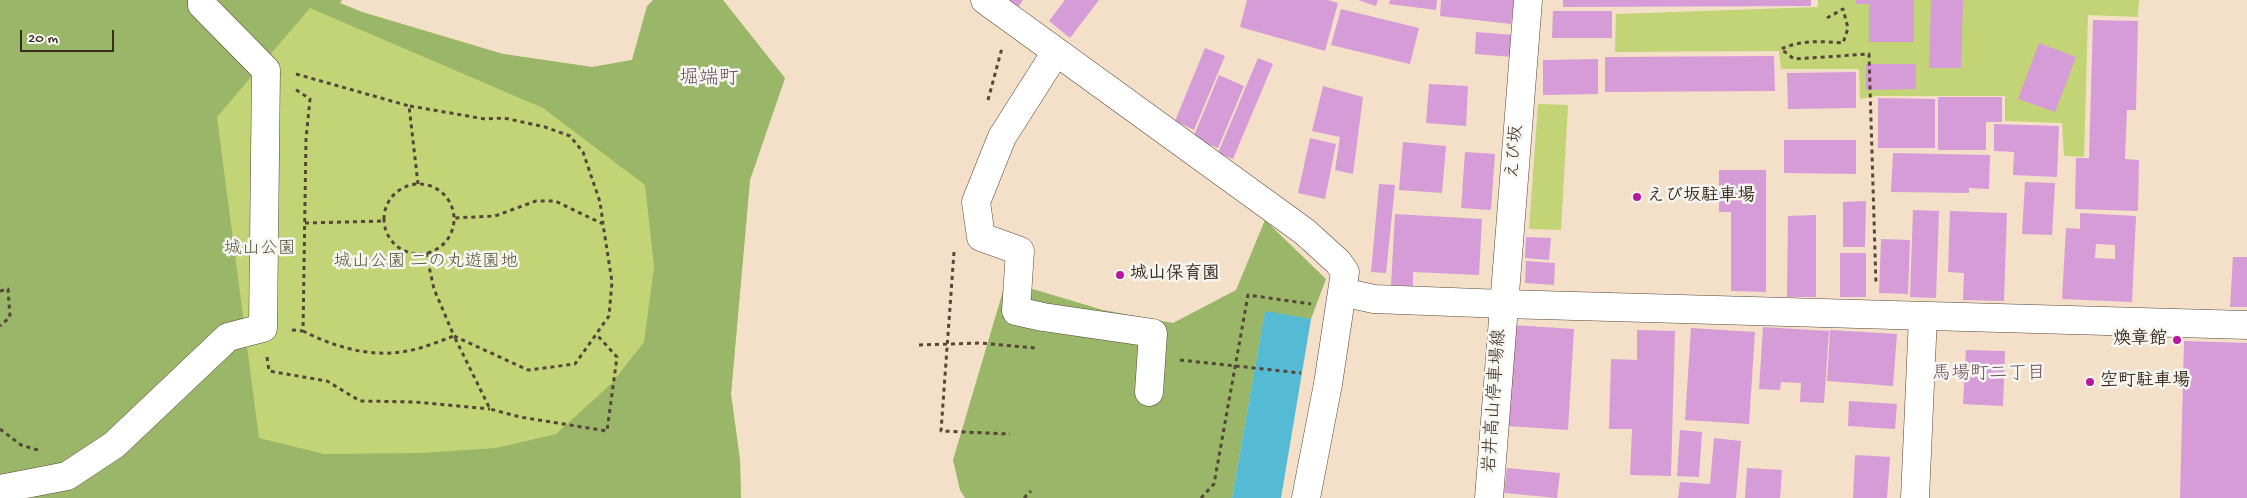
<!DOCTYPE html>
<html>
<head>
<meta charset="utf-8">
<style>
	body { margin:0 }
	#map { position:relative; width:2247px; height:498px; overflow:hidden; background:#f4e0c8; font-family:"Gochi Hand",sans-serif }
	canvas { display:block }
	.scale { position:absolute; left:20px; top:30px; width:94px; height:22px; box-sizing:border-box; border:2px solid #3b2a1e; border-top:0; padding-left:6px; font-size:15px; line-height:18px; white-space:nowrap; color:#3b2a1e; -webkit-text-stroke:4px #f6f6f2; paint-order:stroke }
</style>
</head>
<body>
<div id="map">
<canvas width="2247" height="498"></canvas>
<div class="scale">20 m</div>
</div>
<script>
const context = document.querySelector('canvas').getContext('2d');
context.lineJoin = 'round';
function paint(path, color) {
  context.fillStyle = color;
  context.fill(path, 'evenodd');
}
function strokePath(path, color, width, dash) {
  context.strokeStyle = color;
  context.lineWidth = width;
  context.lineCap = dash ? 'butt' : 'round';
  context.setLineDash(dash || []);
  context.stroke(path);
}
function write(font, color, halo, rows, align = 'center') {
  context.font = font + ' "Gochi Hand","Klee One",sans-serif';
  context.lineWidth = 5;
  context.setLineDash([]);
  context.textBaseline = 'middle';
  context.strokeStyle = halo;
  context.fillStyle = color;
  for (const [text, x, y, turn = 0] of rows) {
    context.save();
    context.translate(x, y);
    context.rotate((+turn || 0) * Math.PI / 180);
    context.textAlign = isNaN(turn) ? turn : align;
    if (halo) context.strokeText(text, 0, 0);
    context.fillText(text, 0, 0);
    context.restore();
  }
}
paint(new Path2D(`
	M 0,0 L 342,0 L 340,3 L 362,12 L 503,54 L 592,67 L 632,60 L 785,78 L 750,180 L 731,394 L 740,460 L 741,498 L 0,498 Z
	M 1818,0 L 2139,0 L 2138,17 L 2088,15 L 2084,157 L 2064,156 L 2062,123 L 2005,121 L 2005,96 L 1877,96 L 1860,99 L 1859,69 L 1781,69 L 1779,51 L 1615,52 L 1616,14 L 1818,7 Z
	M 1538,104 L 1568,105 L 1561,230 L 1529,229 Z`), '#c3d477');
paint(new Path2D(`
	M 0,0 L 342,0 L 340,3 L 362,12 L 503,54 L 592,67 L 632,60 L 647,6 L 653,0 L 723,0 L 785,78 L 750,180 L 731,394 L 740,460 L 741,498 L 0,498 ZM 310,8 L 543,108 L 645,185 L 654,267 L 644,342 L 611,384 L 556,434 L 496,448 L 421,453 L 324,454 L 259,438 L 217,117 Z
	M 1265,220 L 1326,279 L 1311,319 L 1265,312 L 1232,498 L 965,498 L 960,490 L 953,460 L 1006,281 L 1103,310 L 1173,323 L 1236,290 Z`), '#9ab668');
paint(new Path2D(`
	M 1265,311 L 1311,319 L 1281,498 L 1232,498 Z`), '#55bad4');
paint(new Path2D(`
	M 1006,0 L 1023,0 L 1017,9 Z
	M 1065,0 L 1099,0 L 1070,38 L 1049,21 Z
	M 1247,0 L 1328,0 L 1338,3 L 1325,51 L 1240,27 Z
	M 1358,0 L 1378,0 L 1376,6 Z
	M 1390,0 L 1437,0 L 1436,10 L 1389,4 Z
	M 1441,0 L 1514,0 L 1511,24 L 1440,16 Z
	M 1563,0 L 1811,0 L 1811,6 L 1563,7 Z
	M 1856,0 L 1914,0 L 1914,42 L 1869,42 L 1869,4 L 1856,4 Z
	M 1931,0 L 1963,0 L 1961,68 L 1929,68 Z
	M 1341,9 L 1419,28 L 1410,64 L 1331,45 Z
	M 1553,11 L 1612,11 L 1612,38 L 1552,38 Z
	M 2093,20 L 2138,21 L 2136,110 L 2127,110 L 2125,159 L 2139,160 L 2138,211 L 2075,209 L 2076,158 L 2089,158 Z
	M 1476,32 L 1515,35 L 1513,57 L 1475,54 Z
	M 2039,43 L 2076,57 L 2055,112 L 2018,99 Z
	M 1205,48 L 1225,56 L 1194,130 L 1175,121 Z
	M 1774,56 L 1775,91 L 1605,92 L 1605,57 Z
	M 1258,58 L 1273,64 L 1233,159 L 1218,153 Z
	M 1598,59 L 1598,94 L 1543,95 L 1543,60 Z
	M 1866,64 L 1916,64 L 1916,89 L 1866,90 Z
	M 1856,72 L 1856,108 L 1788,109 L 1787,73 Z
	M 1219,75 L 1244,86 L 1218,148 L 1193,138 Z
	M 1429,84 L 1468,86 L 1466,126 L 1426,123 Z
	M 1323,86 L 1363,97 L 1353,174 L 1335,170 L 1340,137 L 1312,131 Z
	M 1938,97 L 2002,97 L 2002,122 L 1986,122 L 1986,150 L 1938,150 Z
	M 1878,98 L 1935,99 L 1935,148 L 1878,148 Z
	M 1994,124 L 2059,126 L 2057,177 L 2013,175 L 2014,152 L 1994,151 Z
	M 1310,138 L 1336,144 L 1325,199 L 1298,193 Z
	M 1784,140 L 1856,140 L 1856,174 L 1784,173 Z
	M 1403,142 L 1446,146 L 1442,193 L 1399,190 Z
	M 1465,152 L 1495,154 L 1491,210 L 1461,208 Z
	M 1893,153 L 1990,155 L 1989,189 L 1969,188 L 1969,193 L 1891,192 Z
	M 1719,170 L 1766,170 L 1766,292 L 1731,291 L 1731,212 L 1719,212 Z
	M 2025,182 L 2055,183 L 2052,235 L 2022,234 Z
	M 1379,184 L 1395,185 L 1386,273 L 1371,272 Z
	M 1866,201 L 1865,247 L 1843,247 L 1843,202 Z
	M 1913,210 L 1939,211 L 1936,298 L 1910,297 Z
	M 1950,211 L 2007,213 L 2004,301 L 1963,300 L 1964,273 L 1948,272 Z
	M 2080,213 L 2136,216 L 2132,302 L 2062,299 L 2066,228 L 2080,229 ZM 2096,244 L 2115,245 L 2115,259 L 2095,258 Z
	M 1395,214 L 1482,219 L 1479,275 L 1413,272 L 1413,286 L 1391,285 Z
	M 1816,215 L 1816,297 L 1787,297 L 1788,216 Z
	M 1526,237 L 1551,238 L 1549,260 L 1525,258 Z
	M 1881,239 L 1910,240 L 1908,294 L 1879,293 Z
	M 1840,253 L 1866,253 L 1866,297 L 1840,297 Z
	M 2233,257 L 2247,257 L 2247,307 L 2230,307 Z
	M 1526,261 L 1555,263 L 1554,285 L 1525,283 Z
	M 1513,325 L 1574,329 L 1568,430 L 1507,426 Z
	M 1763,327 L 1829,331 L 1824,403 L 1800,402 L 1801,383 L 1781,382 L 1780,390 L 1759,389 Z
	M 1691,328 L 1755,332 L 1749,424 L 1685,420 Z
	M 1637,330 L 1675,331 L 1671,476 L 1630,475 L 1632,429 L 1609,429 L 1611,359 L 1637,360 Z
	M 1830,330 L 1897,334 L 1893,386 L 1827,381 Z
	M 2184,341 L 2247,343 L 2247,498 L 2180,498 Z
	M 1966,350 L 2005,351 L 2003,406 L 1963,404 Z
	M 1849,401 L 1897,404 L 1895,429 L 1848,426 Z
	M 1680,430 L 1702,432 L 1699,477 L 1677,476 Z
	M 1714,438 L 1741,441 L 1736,498 L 1678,498 L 1680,482 L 1710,484 Z
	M 1855,455 L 1890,457 L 1887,498 L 1853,498 Z
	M 1507,468 L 1560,473 L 1557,498 L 1504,493 Z
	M 1747,468 L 1782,470 L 1780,498 L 1745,498 Z`), '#d69cd8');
const minor = new Path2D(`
	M 985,0 L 1305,232 L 1338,262 L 1345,272 L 1328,384 L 1306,498
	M 1056,52 L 1002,137 L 976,202 L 981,237 L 1020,251 L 1016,311 L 1043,317 L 1153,333 L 1149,392
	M 1342,292 L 1374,299 L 1504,304 L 2247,325
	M 0,489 L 67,476 L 114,445 L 228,337 L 263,328 L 266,70 L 202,5 L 202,0
	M 1915,498 L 1923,316`);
const major = new Path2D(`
	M 1489,498 L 1528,0`);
strokePath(minor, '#574538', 29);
strokePath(major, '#574538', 29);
strokePath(new Path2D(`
	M 1827,18 L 1843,9 L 1848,28 L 1843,43 C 1821,41 1801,40 1781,49 L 1794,59 L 1869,54 L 1876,285
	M 296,74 L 409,106 L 418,184
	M 988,100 L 1002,48
	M 410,106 L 485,119 L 504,118 L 545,127 L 570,136 L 583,152 L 600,202 L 603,223
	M384 219a35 35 0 1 1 70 0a35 35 0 1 1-70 0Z
	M 305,223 L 384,221
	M 954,252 L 941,431 L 1010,434
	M 426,253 L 434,289 L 454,336 L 528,370 L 575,364 L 609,316 L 612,282 L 603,224 L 555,201 L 536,201 L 495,216 L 454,218
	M 0,291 L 8,289 L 10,317 L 0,326
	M 292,330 L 303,331 L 306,139 L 310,99 L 295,89
	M 303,331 C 332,346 368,357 401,352 C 419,350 437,342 454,336 L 490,409 L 520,417 L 607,431 L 617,357 L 597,335
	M 919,345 L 981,343 L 1035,348
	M 267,357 L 269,371 L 327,381 L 360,401 L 415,402 L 490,409
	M 1180,360 L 1301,373
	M 0,429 L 21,445 L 38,450
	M 1024,498 L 1031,491
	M 1201,498 L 1214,484 L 1248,295 L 1311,304`), '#574538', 3, [4, 4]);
strokePath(minor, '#fff', 28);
strokePath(major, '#fff', 28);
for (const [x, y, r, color] of [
	[1637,197,5,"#b5179e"],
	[1120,275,5,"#b5179e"],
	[2177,340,5,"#b5179e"],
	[2090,382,5,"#b5179e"]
]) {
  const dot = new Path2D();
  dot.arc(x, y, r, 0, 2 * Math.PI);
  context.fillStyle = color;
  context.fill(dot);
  strokePath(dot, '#f6f6f2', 2);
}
write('18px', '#3b2a1e', '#f6f6f2', [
	["えび坂",1516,152,-85],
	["岩井高山停車場線",1496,401,-86]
]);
write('bold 18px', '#3b2a1e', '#f6f6f2', [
	["えび坂駐車場",1647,197],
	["城山保育園",1130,275],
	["煥章館",2167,340,"right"],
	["空町駐車場",2100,382]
], 'left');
write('18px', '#5d5434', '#f6f6f2', [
	["城山公園",260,250],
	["城山公園 二の丸遊園地",426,263]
]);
write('19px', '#71525f', '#f6f6f2', [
	["馬場町二丁目",1989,375]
]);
write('20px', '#71525f', '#f6f6f2', [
	["堀端町",709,80]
]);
</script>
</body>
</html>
